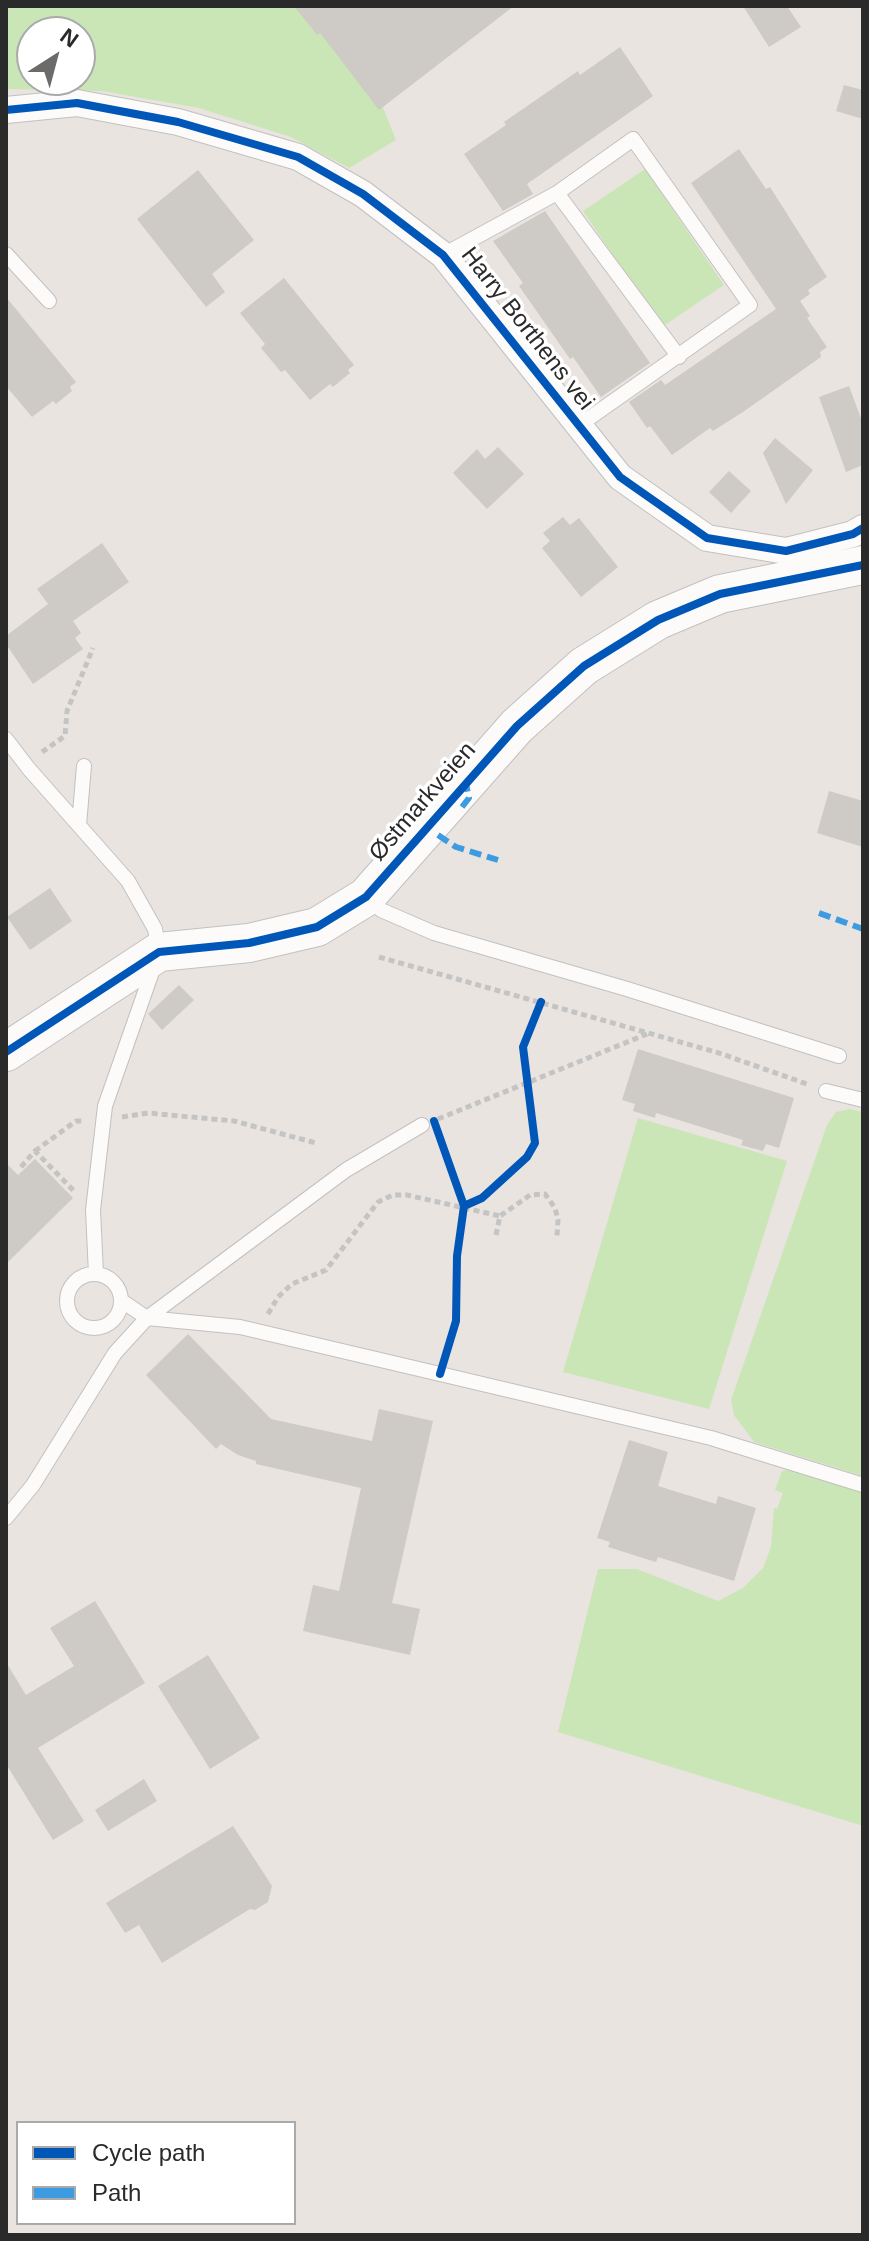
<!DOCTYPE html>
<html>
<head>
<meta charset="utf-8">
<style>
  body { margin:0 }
  #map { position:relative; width:869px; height:2241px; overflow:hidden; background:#e9e4df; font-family:Helvetica,sans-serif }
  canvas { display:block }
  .frame { position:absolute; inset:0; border:8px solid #2a2a2a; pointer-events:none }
  .legend { position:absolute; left:16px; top:2121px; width:280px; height:104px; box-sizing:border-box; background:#fff; border:2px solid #aaa; margin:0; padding:10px 14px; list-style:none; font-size:24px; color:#2a2a2a }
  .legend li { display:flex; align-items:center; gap:16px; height:40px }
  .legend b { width:40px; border:2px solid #aaa }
  .north { position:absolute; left:16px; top:16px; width:80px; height:80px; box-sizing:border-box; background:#fff; border:2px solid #aaa; border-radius:50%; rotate:36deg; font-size:22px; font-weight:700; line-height:32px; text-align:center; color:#2a2a2a }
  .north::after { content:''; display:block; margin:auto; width:28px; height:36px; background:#6d6b69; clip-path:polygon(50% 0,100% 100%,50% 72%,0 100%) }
</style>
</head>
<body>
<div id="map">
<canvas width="869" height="2241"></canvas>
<div class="frame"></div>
<ul class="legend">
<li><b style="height:10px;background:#0057b8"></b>Cycle path</li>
<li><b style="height:10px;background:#3d9ce1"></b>Path</li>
</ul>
<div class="north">N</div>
</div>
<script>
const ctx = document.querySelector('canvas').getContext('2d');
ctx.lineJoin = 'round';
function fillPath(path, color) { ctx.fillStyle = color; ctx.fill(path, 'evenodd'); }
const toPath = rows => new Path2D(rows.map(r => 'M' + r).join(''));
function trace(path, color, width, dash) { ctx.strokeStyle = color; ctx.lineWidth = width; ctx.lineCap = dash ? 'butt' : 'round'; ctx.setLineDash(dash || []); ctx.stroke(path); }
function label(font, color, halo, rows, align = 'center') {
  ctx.font = font + ' Helvetica,sans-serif'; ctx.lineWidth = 7; ctx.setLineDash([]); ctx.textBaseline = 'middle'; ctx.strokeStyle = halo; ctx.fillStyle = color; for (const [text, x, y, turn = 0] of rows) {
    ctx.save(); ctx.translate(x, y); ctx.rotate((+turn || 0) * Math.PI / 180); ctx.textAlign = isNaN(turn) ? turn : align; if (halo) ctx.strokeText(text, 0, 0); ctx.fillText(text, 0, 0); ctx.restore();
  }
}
fillPath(toPath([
  [6,6,304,6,382,105,396,140,349,168,291,137,199,108,102,91,6,89],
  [32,32,80,32,80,80,32,80],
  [645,169,724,285,662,327,583,211],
  [849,1109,863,1112,863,1476,754,1442,734,1415,731,1400,827,1125,836,1112],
  [638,1118,787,1161,709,1409,563,1372],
  [792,1469,863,1492,863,1826,558,1732,598,1569,637,1569,718,1601,743,1588,763,1568,771,1547,774,1508,777,1509,783,1493,775,1490,782,1471]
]), '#cae6b6');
fillPath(toPath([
  [294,6,514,6,379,110,331,47,320,33,317,35],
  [743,6,787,6,801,27,769,47],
  [620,47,653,96,527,184,533,194,503,211,464,154,506,125,504,122,578,71,580,75],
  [844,85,863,90,863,119,836,111],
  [739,149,766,189,770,187,827,277,808,290,810,294,800,301,810,316,807,318,827,347,820,352,821,357,743,412,713,431,710,428,672,455,650,426,647,428,629,402,661,380,665,385,776,309,691,183],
  [198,170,254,240,212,274,225,292,206,307,137,219],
  [545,211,650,363,601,397,573,357,570,359,519,286,523,283,493,241],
  [284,278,354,365,348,370,350,373,333,387,330,384,310,400,285,370,281,372,261,348,265,344,240,313],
  [6,297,76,382,70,387,72,391,56,404,53,401,32,417,6,386],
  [849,386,863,424,863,465,846,472,819,397],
  [775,438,813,470,786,504,763,453],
  [498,447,524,474,487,509,453,473,477,449,485,459],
  [729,471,751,491,731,513,709,492],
  [563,517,570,525,579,518,618,567,581,597,542,548,550,541,543,533],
  [102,543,129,582,73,621,81,633,75,638,83,649,33,684,6,644,6,636,48,604,37,589],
  [829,791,863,801,863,847,817,833],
  [50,888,72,921,30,950,7,917],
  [179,985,194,1000,162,1030,148,1014],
  [638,1049,794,1098,779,1148,766,1144,763,1151,741,1145,743,1140,656,1113,655,1118,633,1111,635,1104,622,1100],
  [35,1159,73,1198,6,1264,6,1163,18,1175],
  [188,1334,271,1419,372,1441,379,1409,433,1421,392,1603,420,1609,410,1655,303,1631,313,1585,339,1591,361,1488,256,1464,256,1461,238,1455,221,1444,216,1449,146,1375],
  [629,1440,668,1452,658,1486,716,1504,718,1496,756,1508,734,1581,658,1557,656,1562,608,1547,610,1542,597,1538],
  [95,1601,145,1683,38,1748,84,1821,53,1840,6,1764,6,1662,26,1695,74,1666,50,1628],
  [208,1655,260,1738,210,1769,158,1686],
  [144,1779,157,1801,108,1831,95,1810],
  [233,1826,272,1886,268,1902,255,1910,250,1909,162,1963,139,1925,125,1933,106,1903]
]), '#cecac6');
const lane = toPath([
  [557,193,679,357],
  [6,254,49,301],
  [443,255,557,193,633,139,750,305,578,426],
  [6,739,29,769,128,881,155,929,159,952,105,1106,93,1210,96,1274],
  [79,825,84,766],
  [367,898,381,910,434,933,627,989,839,1056],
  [826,1091,863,1100],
  '67 1301a27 27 0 1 1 54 0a27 27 0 1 1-54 0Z',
  [122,1301,147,1318,240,1327,440,1374,711,1438,863,1485],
  [6,1518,33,1485,115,1353,147,1318,346,1170,422,1125]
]);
const street = toPath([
  [6,110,77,103,178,122,298,157,363,194,443,255,620,477,707,538,786,551,853,534,863,528]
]);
const secondary = toPath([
  [6,1052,159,952,249,943,317,927,366,897,517,726,584,666,658,620,720,594,863,565]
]);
trace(lane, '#c2c0c1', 16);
trace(street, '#c2c0c1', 28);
trace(secondary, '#c2c0c1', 40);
trace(toPath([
  [42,752,65,736,67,711,93,648],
  [379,957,719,1053,807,1084],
  [122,1117,148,1113,234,1121,316,1143],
  [438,1119,647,1034],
  [35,1151,76,1121,84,1121],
  [21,1167,35,1151,75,1192],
  [496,1235,500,1216,530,1195,545,1194,555,1208,558,1220,557,1236],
  [268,1314,278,1297,292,1284,326,1270,378,1202,393,1195,407,1195,500,1216]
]), '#c5c4c4', 5, [6, 4]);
trace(lane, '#fcfbfa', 14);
trace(street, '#fcfbfa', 26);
trace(secondary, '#fcfbfa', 38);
trace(toPath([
  [462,807,469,798,466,784],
  [438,835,456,847,498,860],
  [819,913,863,929]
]), '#3d9ce1', 6, [12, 6]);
trace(toPath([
  [6,110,77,103,178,122,298,157,363,194,443,255,620,477,707,538,786,551,853,534,863,528],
  [6,1052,159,952,249,943,317,927,366,897,517,726,584,666,658,620,720,594,863,565],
  [434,1121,464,1206,457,1256,456,1321,440,1374],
  [464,1206,482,1198,527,1157,535,1143,523,1047,541,1002]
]), '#0057b8', 8);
label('24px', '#2a2a2a', '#fff', [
  ["Harry Borthens vei",527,329,52],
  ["Østmarkveien",423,802,-49]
]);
</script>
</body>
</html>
